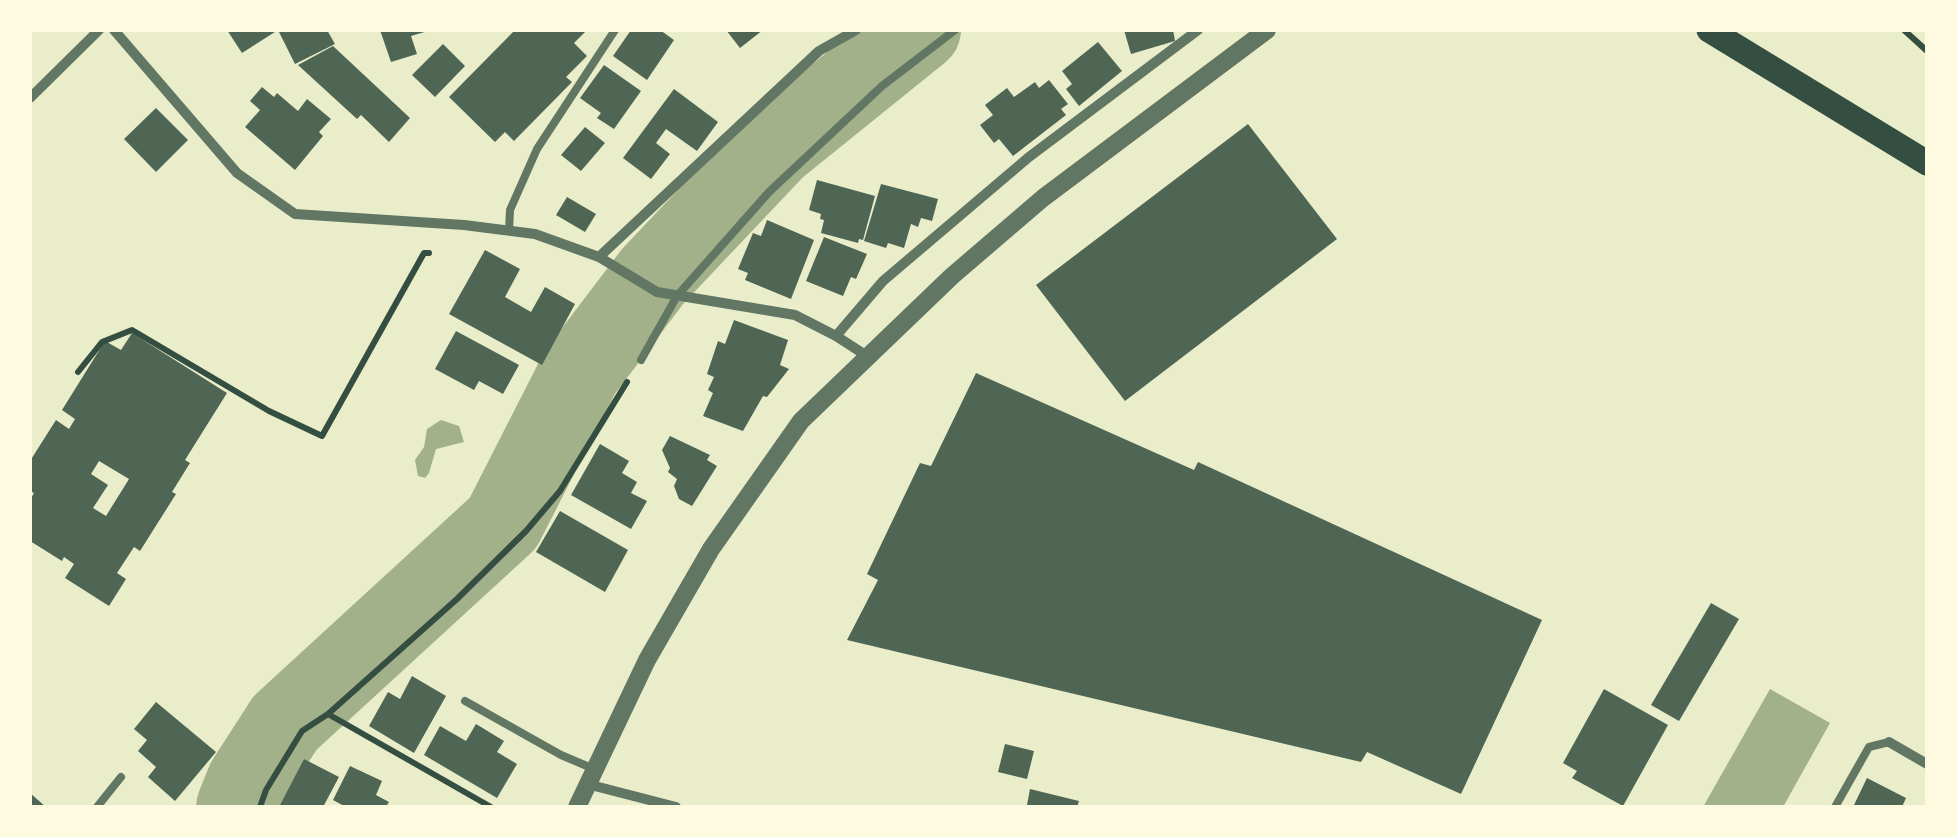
<!DOCTYPE html>
<html>
<head>
<meta charset="utf-8">
<style>
  body { margin:0 }
  #map { position:relative; width:1957px; height:837px; overflow:hidden; background:#e9edc9; font-family:"IBM Plex Sans",sans-serif }
  canvas { display:block }
  .frame { position:absolute; inset:0; border:32px solid #fefae0; pointer-events:none }
</style>
</head>
<body>
<div id="map">
<canvas width="1957" height="837"></canvas>
<div class="frame"></div>
</div>
<script>
const ctx = document.querySelector('canvas').getContext('2d');
ctx.lineJoin = 'round';
function fillPath(path, color) { ctx.fillStyle = color; ctx.fill(path, 'evenodd'); }
const toPath = rows => new Path2D(rows.map(r => 'M' + r).join(''));
function trace(path, color, width, dash) { ctx.strokeStyle = color; ctx.lineWidth = width; ctx.lineCap = dash ? 'butt' : 'round'; ctx.setLineDash(dash || []); ctx.stroke(path); }
fillPath(toPath([
  [441,420,459,426,464,442,436,449,429,473,425,478,418,476,415,460,424,447,427,429],
  [1770,689,1830,723,1783,807,1703,807]
]), '#a3b18a');
trace(toPath([
  [237,807,247,782,285,723,503,523,580,372,653,276,775,147,920,30]
]), '#a3b18a', 82);
fillPath(toPath([
  [227,30,327,30,335,44,295,64,278,30,242,53],
  [380,30,428,30,428,31,411,36,417,54,391,62],
  [515,30,587,30,574,43,587,56,566,77,572,82,514,141,505,132,495,142,449,97],
  [631,30,660,30,674,40,647,80,613,56],
  [726,30,763,30,740,48],
  [1124,30,1173,30,1175,41,1131,54],
  [1098,42,1122,71,1079,106,1066,89,1072,84,1062,71],
  [443,44,465,66,435,97,412,75],
  [333,46,410,118,389,142,361,115,357,119,298,65],
  [604,65,641,91,614,129,597,118,601,113,580,98],
  [1049,80,1068,104,1061,109,1066,115,1013,156,999,139,994,143,980,125,993,115,985,105,1007,88,1014,97,1035,82,1039,88],
  [262,87,274,97,277,93,298,111,307,99,331,119,319,132,323,136,295,170,245,127,260,110,250,101],
  [674,89,718,122,697,151,666,129,656,143,670,154,651,179,623,158],
  [156,108,188,140,156,172,124,139],
  [1248,124,1337,239,1125,401,1036,285],
  [585,127,605,143,581,171,561,155],
  [817,180,875,196,863,240,859,239,858,243,821,233,824,220,820,219,821,214,809,210],
  [881,184,938,199,932,221,921,218,918,227,911,224,904,248,888,243,886,248,864,241],
  [567,197,596,214,585,232,556,215],
  [767,220,814,240,791,299,745,280,748,273,738,269,753,233,761,236],
  [824,237,867,254,856,279,851,277,843,296,806,281],
  [485,250,520,269,505,297,531,312,545,287,575,304,542,365,449,314],
  [734,320,788,340,780,365,789,369,767,397,763,396,743,431,703,416,713,393,708,390,714,377,707,374,718,341,725,344],
  [456,331,519,365,503,394,479,381,474,390,435,369],
  [132,333,227,393,185,460,190,463,172,492,176,494,140,551,134,547,117,573,126,579,109,606,65,578,74,564,64,557,62,561,30,541,30,500,34,493,30,491,30,461,56,420,69,429,75,419,62,410,105,341,121,350],
  [99,461,129,479,106,516,93,508,108,485,91,474],
  [976,373,1194,470,1198,462,1542,620,1461,794,1367,752,1361,762,847,640,878,580,867,574,920,463,931,466],
  [670,436,710,455,707,460,717,466,692,506,679,499,674,486,677,479,668,472,670,468,662,450],
  [600,444,629,461,622,473,637,482,631,493,647,501,631,529,571,495],
  [560,511,628,550,605,592,536,552],
  [1711,603,1739,619,1679,721,1651,705],
  [412,676,446,696,414,753,369,726,388,692,400,699],
  [1604,689,1668,725,1623,806,1572,778,1577,771,1563,763],
  [156,702,216,752,175,801,148,777,156,767,138,751,147,740,134,729],
  [476,724,504,741,497,752,517,764,497,798,424,755,440,726,466,741],
  [1005,744,1034,751,1027,779,998,772],
  [304,759,339,777,323,807,279,807],
  [350,766,382,781,376,795,389,802,386,807,346,807,333,800],
  [1867,778,1906,798,1902,807,1853,807],
  [1030,789,1079,801,1077,807,1027,805],
  [30,793,46,807,30,807]
]), '#4f6655');
trace(toPath([
  [1904,30,1927,51],
  [78,372,102,342,132,330,269,411,322,436,424,253,429,253],
  [328,714,491,807],
  [260,807,266,790,302,731,328,714,457,599,526,531,560,491,627,382]
]), '#344e41', 6);
trace(toPath([
  [509,231,510,210,537,149,615,30],
  [641,360,677,296,769,192,882,86,955,30],
  [465,701,561,755,594,769],
  [97,807,121,777],
  [1835,807,1869,747,1889,742]
]), '#617663', 8);
trace(toPath([
  [114,30,237,173,295,214,464,225,535,234,599,257,657,292,795,315,836,336,867,356],
  [30,98,99,30],
  [599,257,819,51,856,30],
  [836,336,883,281,1029,157,1198,30],
  [1889,742,1927,764],
  [587,784,676,807]
]), '#617663', 10);
trace(toPath([
  [577,807,647,660,711,549,801,421,952,276,1043,198,1267,30]
]), '#617663', 18);
trace(toPath([
  [1709,30,1927,163]
]), '#344e41', 25);
</script>
</body>
</html>
